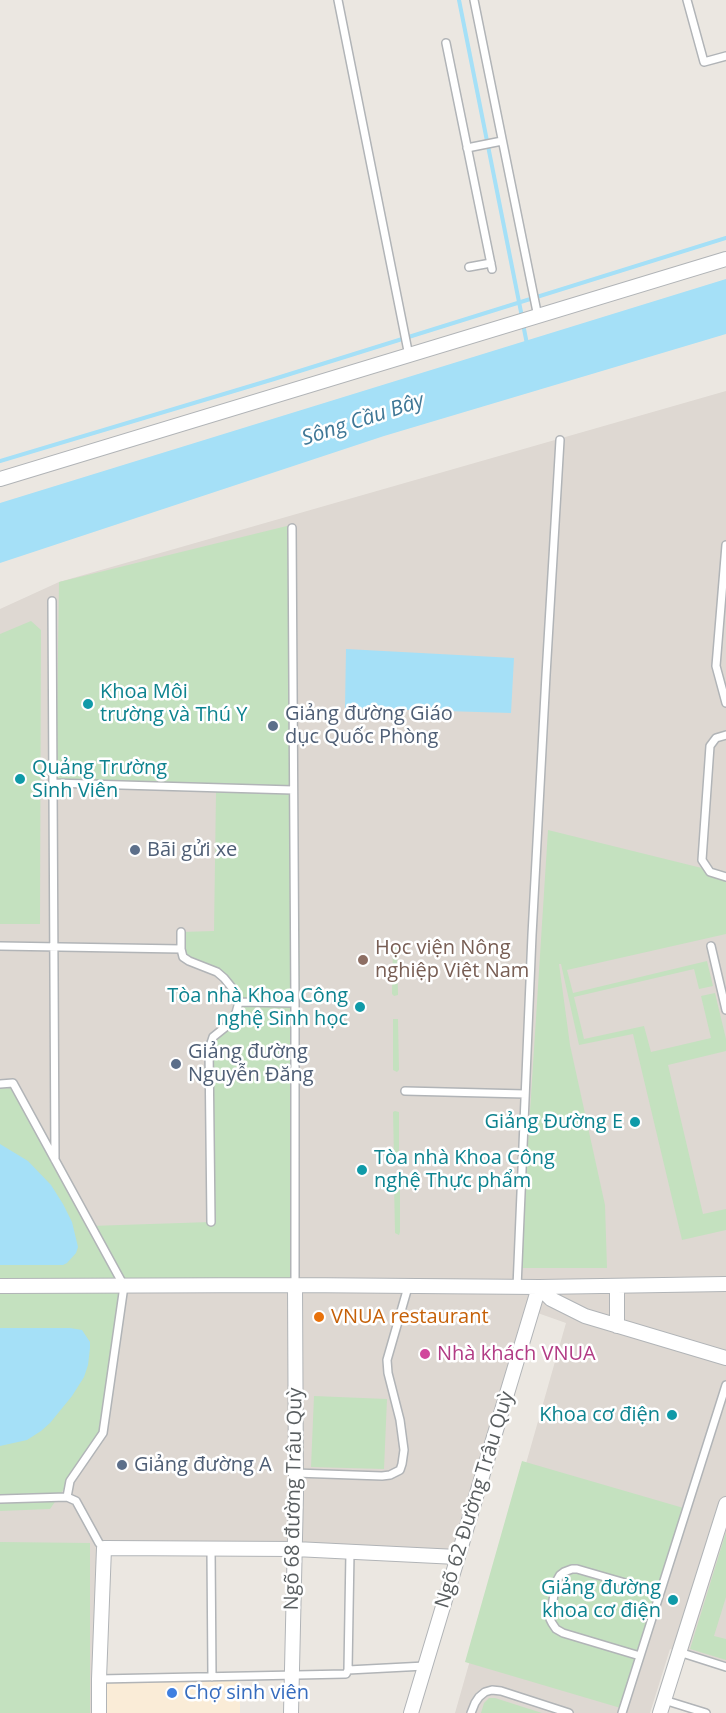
<!DOCTYPE html>
<html>
<head>
<meta charset="utf-8">
<style>
  body { margin:0 }
  canvas { display:block; background:#ebe7e1 }
</style>
</head>
<body>
<canvas width="726" height="1713"></canvas>
<script>
const ctx = document.querySelector('canvas').getContext('2d');
ctx.lineJoin = 'round';
function fillPath(path, color) { ctx.fillStyle = color; ctx.fill(path, 'evenodd'); }
const toPath = rows => new Path2D(rows.map(r => 'M' + r).join(''));
function trace(path, color, width, dash) { ctx.strokeStyle = color; ctx.lineWidth = width; ctx.lineCap = dash ? 'butt' : 'round'; ctx.setLineDash(dash || []); ctx.stroke(path); }
function label(font, color, halo, rows, align = 'center') {
  ctx.font = font + ' "Open Sans",sans-serif'; ctx.lineWidth = 5; ctx.setLineDash([]); ctx.textBaseline = 'middle'; ctx.strokeStyle = halo; ctx.fillStyle = color; for (const [text, x, y, turn = 0] of rows) {
    ctx.save(); ctx.translate(x, y); ctx.rotate((+turn || 0) * Math.PI / 180); ctx.textAlign = isNaN(turn) ? turn : align; if (halo) ctx.strokeText(text, 0, 0); ctx.fillText(text, 0, 0); ctx.restore();
  }
}
fillPath(toPath([
  [240,1679,240,1713,103,1713,103,1683]
]), '#faecd7');
fillPath(toPath([
  [726,391,726,1666,670,1649,650,1713,455,1713,566,1323,532,1311,459,1553,98,1546,97,1713,0,1713,0,609,59,582]
]), '#ded8d2');
fillPath(toPath([
  [295,524,300,1002,296,1284,124,1287,103,1433,50,1509,0,1511,0,1084,13,1083,90,1226,211,1222,209,1049,213,1037,228,1025,239,1002,224,978,183,957,181,932,214,931,216,792,56,787,59,582],
  [31,621,41,630,40,924,0,924,0,634],
  [548,830,726,874,726,934,567,970,573,993,707,961,713,986,699,989,694,969,574,997,584,1039,644,1026,651,1052,711,1038,701,996,715,993,726,1039,726,1051,668,1065,703,1214,726,1209,726,1230,682,1240,633,1034,579,1045,561,964,559,964,570,1045,605,1205,607,1268,520,1268],
  [393,943,397,944,398,995,394,996,392,994],
  [393,1019,398,1019,399,1070,397,1072,393,1070],
  [395,1111,399,1112,399,1157,398,1159,394,1159,394,1157,393,1112],
  [396,1182,400,1183,400,1232,399,1235,395,1233,394,1184],
  [314,1396,387,1399,384,1469,311,1467],
  [522,1461,687,1509,624,1709,465,1662],
  [726,1532,726,1597,714,1636,726,1639,726,1660,690,1649],
  [0,1542,90,1543,90,1713,0,1713],
  [489,1698,495,1698,542,1713,481,1713,484,1703]
]), '#c4e1bf');
fillPath(toPath([
  [726,279,726,334,384,436,0,563,0,503],
  [346,649,514,658,511,713,345,708],
  [0,1144,28,1161,51,1185,63,1204,72,1222,78,1247,76,1253,67,1263,63,1265,0,1265],
  [0,1328,70,1328,82,1330,90,1342,90,1348,88,1365,84,1377,72,1396,50,1423,41,1431,27,1440,0,1446]
]), '#a5e0f7');
trace(toPath([
  [459,0,522,317],
  [523,324,527,344],
  [0,461,274,379,726,238]
]), '#a5e0f7', 4);
const lane = toPath([
  [338,0,409,356],
  [474,0,538,317],
  [687,0,704,62,726,56],
  [446,43,492,269],
  [467,148,502,141],
  [469,267,491,263],
  [292,528,295,1003,295,1285],
  [726,545,716,666,726,703],
  [52,601,55,1160],
  [726,735,716,738,710,746,702,860,710,872,726,877],
  [53,783,293,790],
  [181,932,181,949,183,957,189,961,217,972,224,978,233,989,239,1002,236,1013,228,1025,213,1037,209,1049,211,1222],
  [0,946,181,949],
  [711,946,726,1010],
  [239,1002,295,1003],
  [0,1084,13,1083,124,1286,103,1433,70,1481,67,1497],
  [405,1091,525,1094],
  [517,1287,532,935,546,675,560,440],
  [295,1473,382,1476,390,1475,400,1470,402,1464,404,1450,400,1420,388,1373,387,1360,408,1287],
  [0,1499,67,1497,76,1501,99,1543,104,1548],
  [211,1549,212,1677],
  [679,1652,726,1667],
  [640,1656,563,1633,556,1629,552,1623,550,1619,556,1582,560,1575,564,1572,572,1569,577,1569,660,1593],
  [348,1670,350,1552],
  [99,1679,346,1674,348,1670,425,1666],
  [664,1700,706,1713],
  [471,1713,475,1703,479,1697,485,1692,492,1690,501,1691,569,1713],
  [622,1713,726,1385]
]);
const street = toPath([
  [0,479,726,259],
  [0,1286,295,1285,539,1287,551,1299,585,1316,726,1358],
  [617,1286,617,1326],
  [99,1713,99,1679,104,1548,295,1549,457,1557],
  [291,1713,296,1494,295,1285],
  [411,1713,539,1287,726,1284],
  [660,1713,726,1504]
]);
trace(lane, '#b1b4b7', 10);
trace(street, '#b1b4b7', 16);
trace(lane, '#fff', 7);
trace(street, '#fff', 14);
for (const [x, y, r, color] of [
  [88,704,6,"#0f9aa8"],
  [273,726,6,"#5c6f8a"],
  [20,779,6,"#0f9aa8"],
  [135,850,6,"#5c6f8a"],
  [363,960,6,"#8d6e63"],
  [360,1007,6,"#0f9aa8"],
  [176,1064,6,"#5c6f8a"],
  [635,1122,6,"#0f9aa8"],
  [362,1170,6,"#0f9aa8"],
  [319,1317,6,"#e8710a"],
  [425,1354,6,"#d1479c"],
  [672,1415,6,"#0f9aa8"],
  [122,1465,6,"#5c6f8a"],
  [673,1600,6,"#0f9aa8"],
  [172,1693,6,"#3f7fe0"]
]) { const dot = new Path2D(); dot.arc(x, y, r, 0, 2 * Math.PI); ctx.fillStyle = color; ctx.fill(dot); trace(dot, '#fff', 2); }
label('20px', '#0d838f', '#fff', [
  ["Khoa Môi",100,692,"left"],
  ["trường và Thú Y",100,715,"left"],
  ["Quảng Trường",32,768,"left"],
  ["Sinh Viên",32,791,"left"],
  ["Tòa nhà Khoa Công",348,996],
  ["nghệ Sinh học",348,1019],
  ["Giảng Đường E",623,1122],
  ["Tòa nhà Khoa Công",374,1158,"left"],
  ["nghệ Thực phẩm",374,1181,"left"],
  ["Khoa cơ điện",660,1415],
  ["Giảng đường",661,1588],
  ["khoa cơ điện",661,1611]
], 'right');
label('20px', '#4e5e75', '#fff', [
  ["Giảng đường Giáo",285,714],
  ["dục Quốc Phòng",285,737],
  ["Bãi gửi xe",147,850],
  ["Giảng đường",188,1052],
  ["Nguyễn Đăng",188,1075],
  ["Giảng đường A",134,1465]
], 'left');
label('20px', '#785e54', '#fff', [
  ["Học viện Nông",375,948],
  ["nghiệp Việt Nam",375,971]
], 'left');
label('20px', '#c56008', '#fff', [
  ["VNUA restaurant",331,1317]
], 'left');
label('20px', '#b23c85', '#fff', [
  ["Nhà khách VNUA",437,1354]
], 'left');
label('20px', '#595e60', '#fff', [
  ["Ngõ 68 đường Trâu Quỳ",294,1499,-89],
  ["Ngõ 62 Đường Trâu Quỳ",475,1500,-73]
]);
label('20px', '#366cbe', '#fff', [
  ["Chợ sinh viên",184,1693]
], 'left');
label('italic 21px', '#3f7796', '#fff', [
  ["Sông Cầu Bây",363,420,-18]
]);
</script>
</body>
</html>
